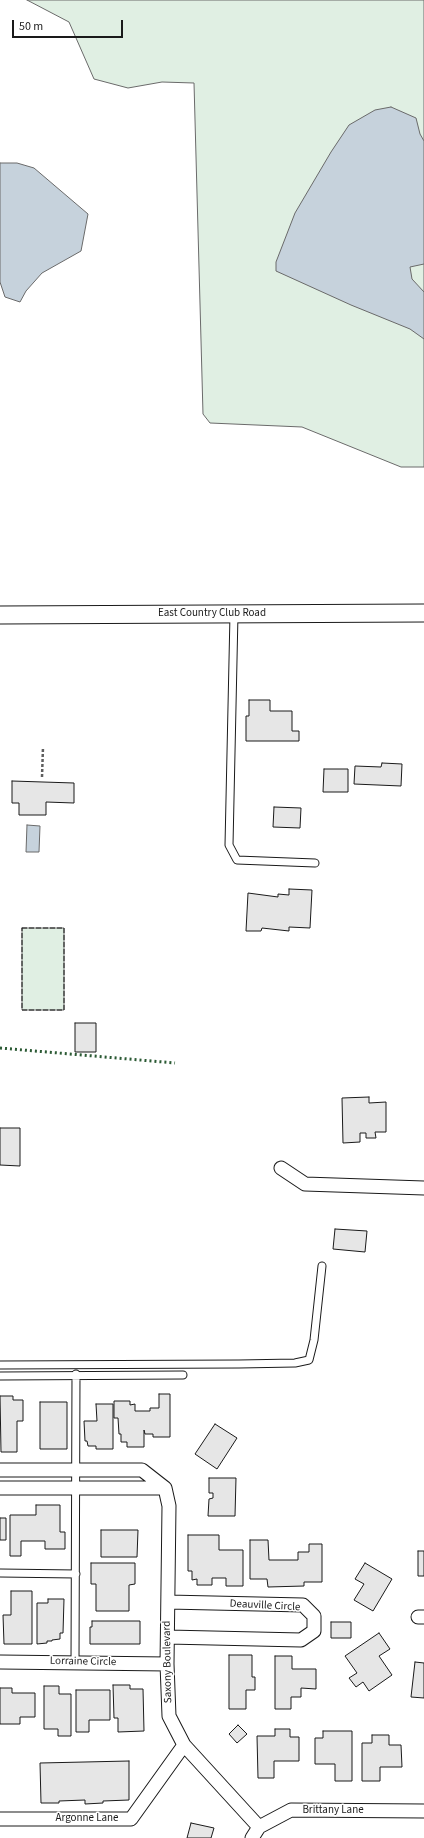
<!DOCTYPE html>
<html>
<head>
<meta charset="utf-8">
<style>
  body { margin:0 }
  #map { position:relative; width:424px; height:1838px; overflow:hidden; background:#fff; font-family:"Source Sans 3",sans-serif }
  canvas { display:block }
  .scale { position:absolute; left:12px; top:20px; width:111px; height:18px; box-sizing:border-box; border:2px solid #1a1a1a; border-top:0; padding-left:5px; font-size:12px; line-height:14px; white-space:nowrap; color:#1a1a1a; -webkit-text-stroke:3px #fff; paint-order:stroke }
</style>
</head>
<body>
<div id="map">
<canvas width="424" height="1838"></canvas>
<div class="scale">50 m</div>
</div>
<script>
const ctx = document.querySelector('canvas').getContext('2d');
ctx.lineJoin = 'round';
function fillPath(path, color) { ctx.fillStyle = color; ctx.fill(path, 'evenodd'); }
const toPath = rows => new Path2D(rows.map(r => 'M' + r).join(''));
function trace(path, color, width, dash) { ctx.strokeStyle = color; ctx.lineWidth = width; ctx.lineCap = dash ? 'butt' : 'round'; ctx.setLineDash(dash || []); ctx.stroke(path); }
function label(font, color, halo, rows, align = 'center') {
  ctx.font = font + ' "Source Sans 3",sans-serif'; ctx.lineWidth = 3; ctx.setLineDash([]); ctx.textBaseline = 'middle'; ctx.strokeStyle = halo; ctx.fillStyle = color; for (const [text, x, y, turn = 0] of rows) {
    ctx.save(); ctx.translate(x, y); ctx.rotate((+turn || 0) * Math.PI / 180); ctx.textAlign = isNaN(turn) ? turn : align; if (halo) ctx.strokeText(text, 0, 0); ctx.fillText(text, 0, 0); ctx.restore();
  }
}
const green = toPath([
  [27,0,424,0,424,467,401,467,302,427,210,423,203,414,194,83,162,82,128,88,94,79,69,22,27,0],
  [22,928,64,928,64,1010,22,1010,22,928]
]);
fillPath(green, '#e0efe3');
trace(green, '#6a6a6a', 1);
const water = toPath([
  [391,107,416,118,420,134,424,141,424,264,410,267,412,279,424,292,424,339,410,329,351,305,276,271,276,262,295,213,331,152,349,125,375,110,391,107],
  [0,163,17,163,34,168,88,214,81,251,42,273,26,291,20,302,5,297,0,282,0,163],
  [27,825,40,826,39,852,26,852,27,825]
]);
fillPath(water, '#c6d2dc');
trace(water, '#6a6a6a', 1);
const building = toPath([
  [249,700,270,700,270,711,292,711,292,731,299,731,299,741,246,741,246,716,249,716,249,700],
  [382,763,402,764,401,786,354,784,355,766,381,767,382,763],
  [324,769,348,769,348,792,323,792,324,769],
  [12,781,74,783,74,803,46,802,46,815,19,815,19,803,12,803,12,781],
  [274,807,301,808,300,828,273,827,274,807],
  [289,889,312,890,310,928,289,927,289,931,262,928,261,931,246,931,248,893,278,897,278,894,289,895,289,889],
  [75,1023,96,1023,96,1052,75,1052,75,1023],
  [369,1097,369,1103,386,1102,386,1132,375,1132,376,1138,366,1138,366,1133,360,1133,360,1142,343,1143,342,1098,369,1097],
  [0,1128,20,1128,20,1166,0,1165,0,1128],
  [335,1229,367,1231,365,1252,333,1249,335,1229],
  [159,1394,170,1394,170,1437,153,1437,153,1434,145,1434,144,1430,144,1447,127,1447,127,1442,121,1442,121,1434,119,1434,118,1418,114,1418,114,1401,130,1401,130,1405,135,1404,135,1411,150,1411,150,1408,159,1408,159,1394],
  [0,1396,13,1396,13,1400,23,1400,23,1421,17,1421,17,1452,1,1452,0,1396],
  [40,1402,67,1402,67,1449,40,1449,40,1402],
  [96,1404,113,1404,113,1449,96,1449,96,1446,88,1446,87,1441,85,1441,84,1421,97,1421,96,1404],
  [215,1424,237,1438,217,1469,195,1454,215,1424],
  [209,1478,236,1478,235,1516,208,1516,209,1499,213,1498,213,1493,209,1493,209,1478],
  [36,1505,60,1505,60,1532,65,1532,65,1549,45,1549,45,1541,21,1541,21,1556,10,1556,10,1515,36,1515,36,1505],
  [0,1518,6,1518,6,1540,0,1540,0,1518],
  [101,1530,138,1530,137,1557,101,1557,101,1530],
  [188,1535,219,1535,219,1550,243,1550,243,1586,226,1586,226,1578,212,1578,212,1585,197,1585,197,1579,192,1580,192,1571,188,1571,188,1535],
  [250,1540,268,1540,269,1560,298,1560,298,1552,309,1552,309,1544,322,1544,322,1582,304,1582,304,1586,268,1587,267,1579,250,1579,250,1540],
  [418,1551,424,1551,424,1576,418,1576,418,1551],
  [91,1563,135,1563,135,1584,129,1585,129,1611,96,1611,96,1584,91,1584,91,1563],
  [365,1563,392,1579,373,1611,354,1600,364,1584,355,1579,365,1563],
  [11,1591,32,1591,32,1644,4,1644,3,1615,11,1615,11,1591],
  [48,1599,64,1599,63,1633,60,1633,60,1639,52,1640,52,1641,47,1641,47,1643,37,1644,37,1603,48,1603,48,1599],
  [92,1621,140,1621,140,1644,90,1644,90,1627,92,1627,92,1621],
  [331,1622,351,1622,351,1638,331,1638,331,1622],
  [379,1633,390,1649,379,1656,392,1675,369,1691,363,1682,356,1687,349,1678,357,1673,345,1656,379,1633],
  [229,1655,252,1655,252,1677,255,1677,255,1690,246,1690,246,1709,229,1709,229,1655],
  [275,1656,292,1656,292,1669,316,1669,316,1689,301,1688,301,1697,291,1697,291,1709,275,1709,275,1656],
  [415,1662,424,1663,424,1698,411,1697,415,1662],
  [113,1685,130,1685,130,1689,143,1689,144,1731,118,1732,118,1718,114,1718,113,1685],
  [44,1686,59,1686,59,1694,71,1694,71,1736,58,1736,58,1729,44,1729,44,1686],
  [0,1688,12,1688,12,1693,35,1693,35,1717,20,1717,20,1724,0,1724,0,1688],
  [76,1690,110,1690,110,1720,89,1720,89,1732,76,1732,76,1690],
  [238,1725,247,1734,237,1743,229,1734,238,1725],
  [275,1729,290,1729,290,1737,299,1737,299,1761,274,1761,274,1778,258,1778,257,1736,275,1736,275,1729],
  [323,1731,352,1731,352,1781,335,1781,335,1764,315,1764,315,1738,323,1738,323,1731],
  [372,1735,389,1735,389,1745,401,1745,402,1767,380,1767,380,1781,362,1781,362,1743,372,1743,372,1735],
  [129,1761,129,1800,103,1801,103,1803,85,1804,85,1800,59,1801,59,1803,41,1803,40,1763,129,1761],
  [191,1823,214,1828,211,1838,187,1838,191,1823]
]);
fillPath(building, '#e6e6e6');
trace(building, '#1a1a1a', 1);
const service = toPath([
  [234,614,229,845,237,860,315,863],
  [0,1365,239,1364,295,1363,309,1360,314,1340,322,1266],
  [0,1376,183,1375],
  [0,1573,76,1574],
  [75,1662,76,1374]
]);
const minor = toPath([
  [281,1168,305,1184,424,1188],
  [0,1470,142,1470,165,1488,0,1488],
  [165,1488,169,1506,167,1664,169,1716,184,1745,259,1827],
  [418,1617,424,1617],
  [168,1637,301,1640,314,1631,314,1616,303,1605,168,1602],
  [0,1662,167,1664],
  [0,1819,131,1819,184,1745],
  [252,1838,259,1827,291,1810,424,1811]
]);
const tertiary = toPath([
  [0,615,424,613]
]);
trace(service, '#1a1a1a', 9);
trace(minor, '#1a1a1a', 15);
trace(tertiary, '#1a1a1a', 19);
trace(toPath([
  [42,777,43,747]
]), '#5f5f5f', 2.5, [3, 2]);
trace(service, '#fff', 7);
trace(minor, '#fff', 13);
trace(tertiary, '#fff', 17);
trace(toPath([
  [0,1048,175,1063]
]), '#2b5a34', 3, [2, 3]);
trace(toPath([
  [22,928,64,928,64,1010,22,1010,22,928]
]), '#1a1a1a', 1, [5, 2]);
label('11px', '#1a1a1a', '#fff', [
  ["East Country Club Road",212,614],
  ["Deauville Circle",265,1606,3],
  ["Lorraine Circle",83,1662,1],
  ["Saxony Boulevard",168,1662,-91],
  ["Brittany Lane",333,1811],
  ["Argonne Lane",87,1819]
]);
</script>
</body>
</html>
